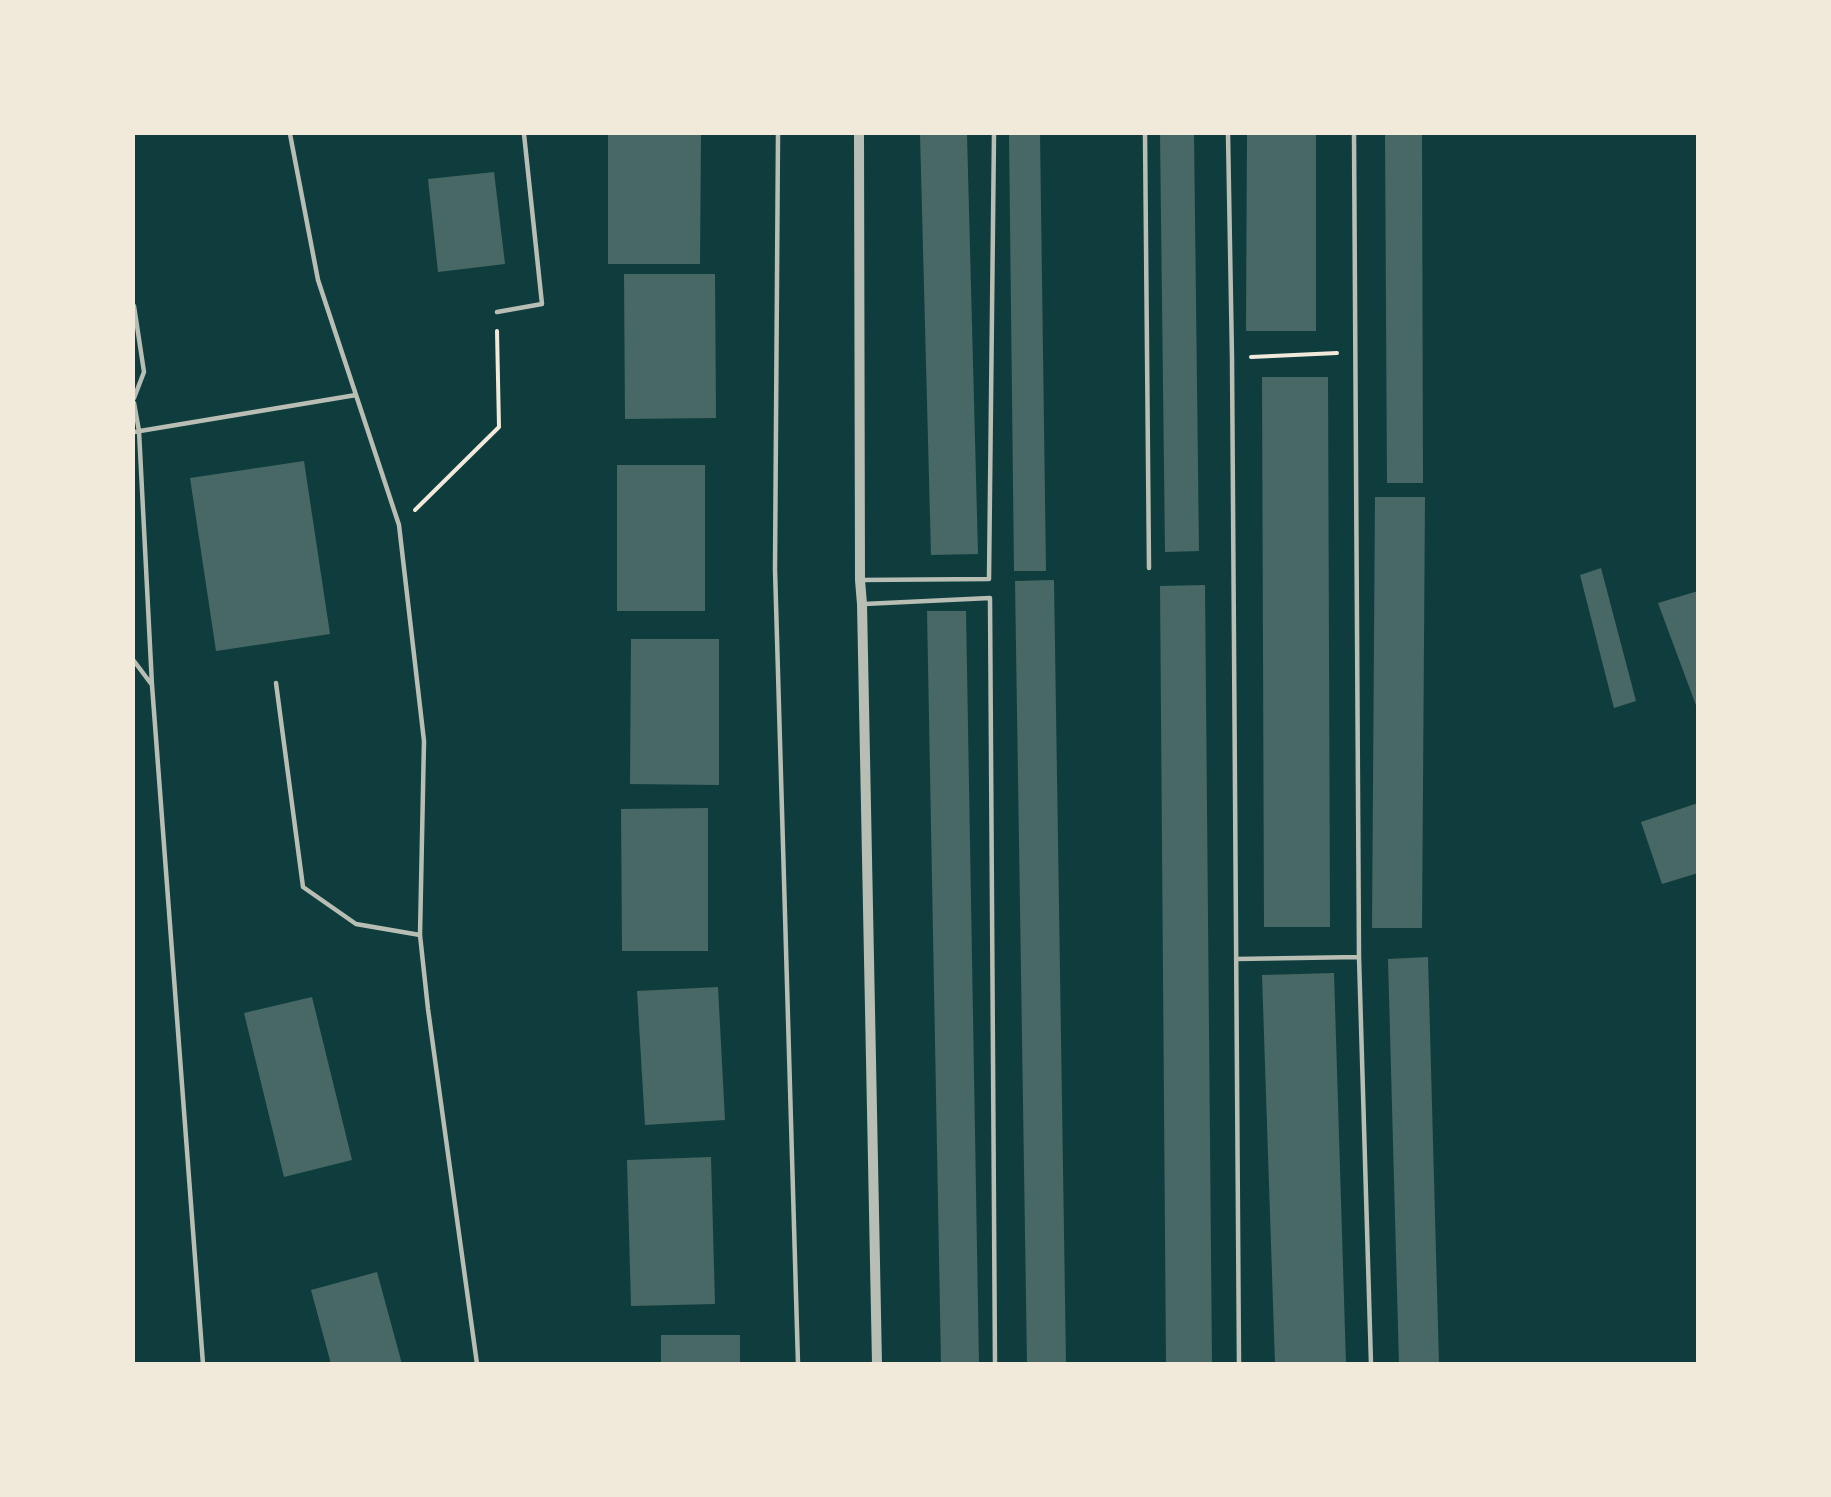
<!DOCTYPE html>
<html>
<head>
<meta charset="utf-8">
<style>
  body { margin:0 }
  #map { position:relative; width:1831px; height:1497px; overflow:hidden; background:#0f3d3e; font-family:"DejaVu Sans",sans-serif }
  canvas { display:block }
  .frame { position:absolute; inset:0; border:135px solid #f1e9da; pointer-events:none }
</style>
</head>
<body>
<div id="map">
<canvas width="1831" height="1497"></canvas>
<div class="frame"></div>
</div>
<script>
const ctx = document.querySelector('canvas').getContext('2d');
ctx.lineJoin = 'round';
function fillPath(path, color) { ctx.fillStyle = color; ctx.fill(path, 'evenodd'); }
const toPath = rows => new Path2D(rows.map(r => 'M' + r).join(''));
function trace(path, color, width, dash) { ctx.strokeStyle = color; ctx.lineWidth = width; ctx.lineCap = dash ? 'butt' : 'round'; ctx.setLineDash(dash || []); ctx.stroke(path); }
fillPath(toPath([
  [608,134,701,134,700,264,608,264],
  [920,134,967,134,978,554,931,555],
  [1009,134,1040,134,1046,571,1014,571],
  [1160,134,1194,134,1199,551,1165,552],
  [1247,134,1316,134,1316,331,1246,331],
  [1385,134,1422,134,1423,483,1387,483],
  [494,172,505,264,438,272,428,179],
  [624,274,715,274,716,418,625,419],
  [1262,377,1328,377,1330,927,1264,927],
  [304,461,330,634,216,651,190,478],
  [617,465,705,465,705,611,617,611],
  [1375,497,1425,497,1422,928,1372,928],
  [1601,568,1636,701,1614,708,1580,575],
  [1054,580,1066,1364,1027,1364,1015,581],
  [1205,585,1212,1364,1166,1364,1160,586],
  [1698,591,1698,708,1697,708,1658,603],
  [927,611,966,611,979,1364,941,1364],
  [631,639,719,639,719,785,630,784],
  [1698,803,1698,873,1662,884,1641,822],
  [708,808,708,951,622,951,621,809],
  [1428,957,1439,1364,1399,1364,1388,959],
  [1334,973,1346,1364,1275,1364,1262,975],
  [718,987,725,1120,645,1125,637,991],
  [312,997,352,1160,284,1177,244,1013],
  [711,1157,715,1304,631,1306,627,1160],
  [377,1272,402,1364,331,1364,311,1290],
  [661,1335,740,1335,740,1364,661,1364]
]), '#486865');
trace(toPath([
  [1251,357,1337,353],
  [415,510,499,427,497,331]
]), '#f1e9da', 4);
trace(toPath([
  [290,134,318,280,399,525,424,741,420,935,428,1009,477,1364],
  [778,134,775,569,798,1364],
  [1145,134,1149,568],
  [1228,134,1232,358,1239,1364],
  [1354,134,1359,957,1371,1364],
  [134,306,144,372,134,398],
  [497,312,542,304,524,134],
  [134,403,139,431,152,685,203,1364],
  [134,432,356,395],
  [860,580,989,579,994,134],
  [864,604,990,598,995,1364],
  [134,661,152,685],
  [276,683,303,887,356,924,420,935],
  [1236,959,1359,957]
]), '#b8beb3', 4.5);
trace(toPath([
  [859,134,860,580,862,604,877,1364]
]), '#b8beb3', 10);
</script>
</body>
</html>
